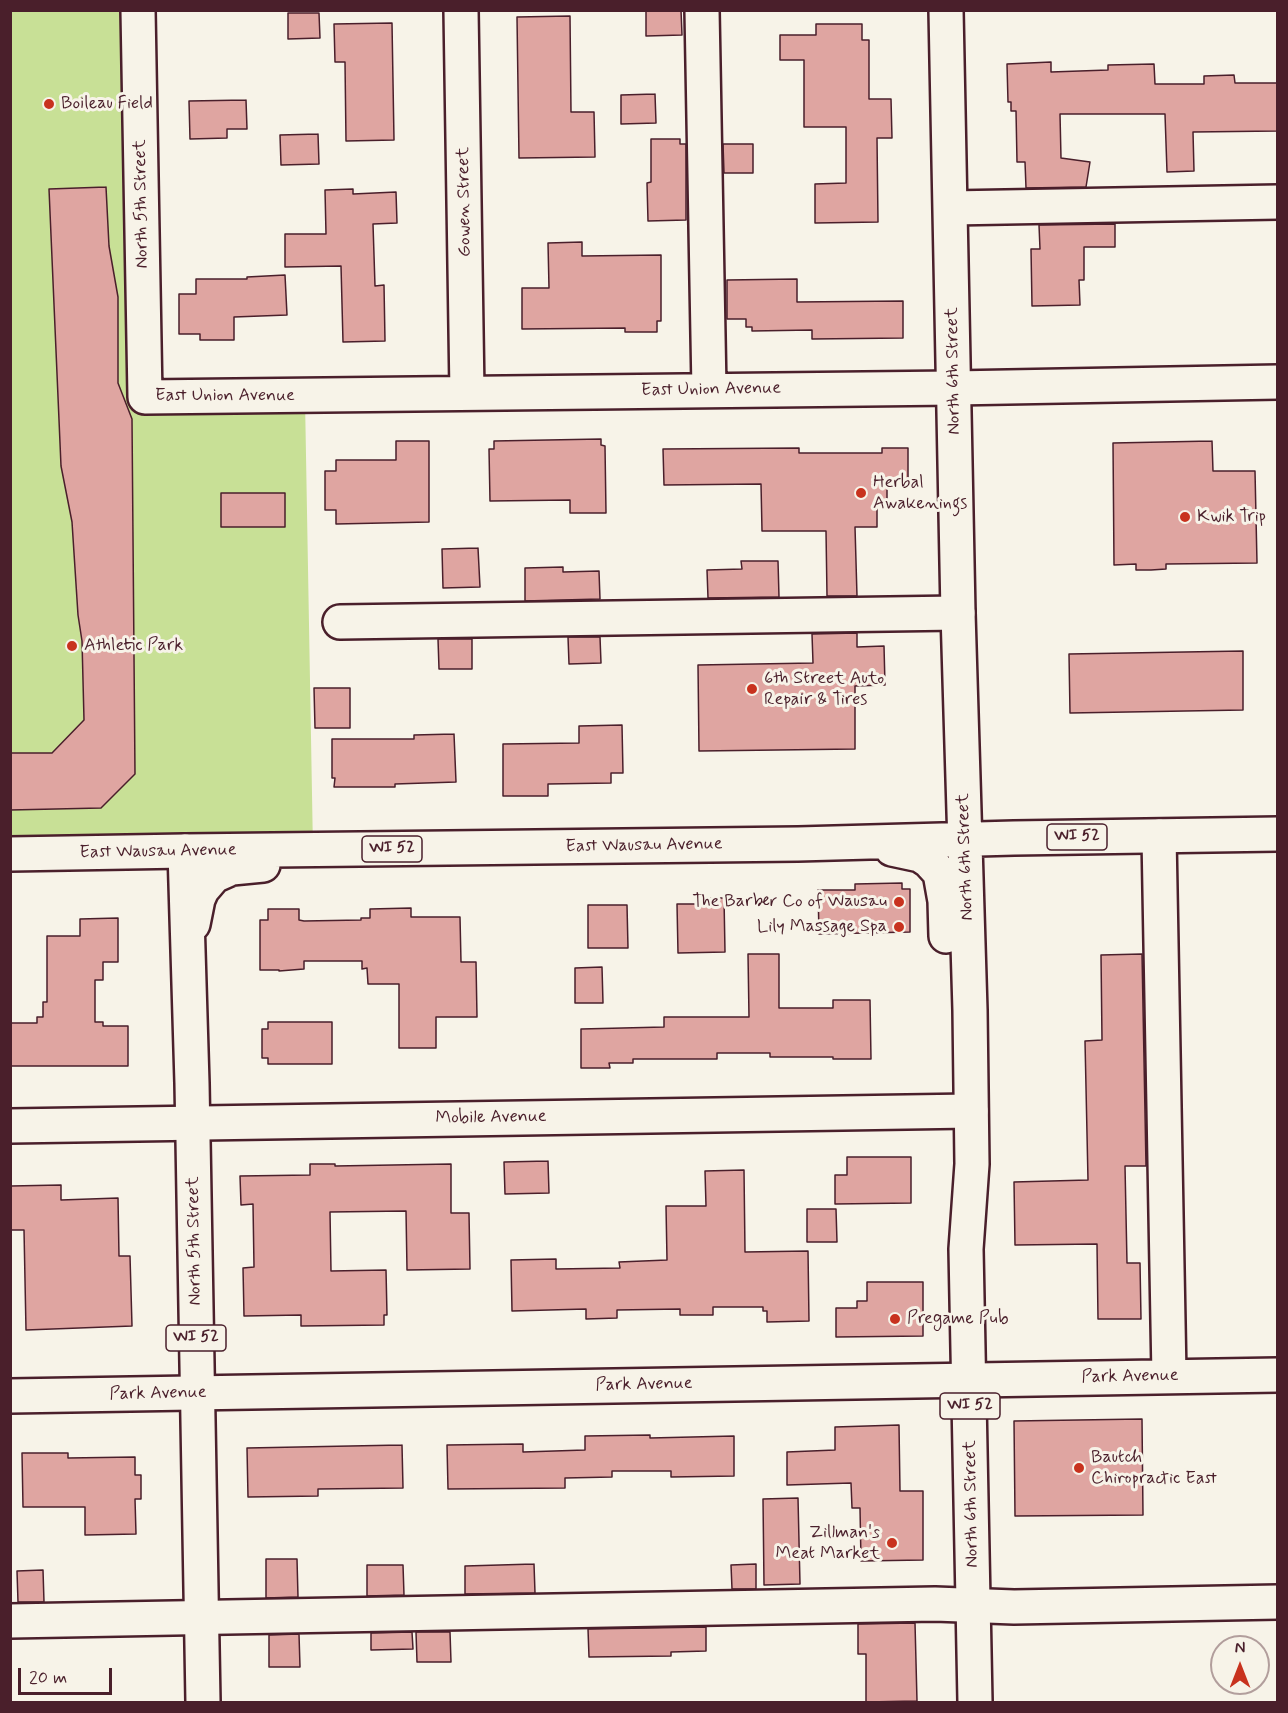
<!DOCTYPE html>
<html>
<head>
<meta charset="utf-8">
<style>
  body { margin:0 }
  #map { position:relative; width:1288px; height:1713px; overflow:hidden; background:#f7f3e8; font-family:Mynerve,sans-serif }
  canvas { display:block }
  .frame { position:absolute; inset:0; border:12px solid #4a1f2b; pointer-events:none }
  .north { position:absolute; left:1210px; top:1635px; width:60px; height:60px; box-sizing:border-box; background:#f7f3e8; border:2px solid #b29e9c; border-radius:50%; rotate:0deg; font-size:16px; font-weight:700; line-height:24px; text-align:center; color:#4a1f2b }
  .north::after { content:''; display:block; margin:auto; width:21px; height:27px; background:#c8321e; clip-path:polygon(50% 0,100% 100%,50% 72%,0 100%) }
  .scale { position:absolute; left:18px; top:1668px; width:94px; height:27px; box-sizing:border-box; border:3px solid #4a1f2b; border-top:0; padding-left:8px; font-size:18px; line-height:21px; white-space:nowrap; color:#4a1f2b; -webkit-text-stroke:4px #f7f3e8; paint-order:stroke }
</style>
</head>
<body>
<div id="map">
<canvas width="1288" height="1713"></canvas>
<div class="frame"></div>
<div class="north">N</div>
<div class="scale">20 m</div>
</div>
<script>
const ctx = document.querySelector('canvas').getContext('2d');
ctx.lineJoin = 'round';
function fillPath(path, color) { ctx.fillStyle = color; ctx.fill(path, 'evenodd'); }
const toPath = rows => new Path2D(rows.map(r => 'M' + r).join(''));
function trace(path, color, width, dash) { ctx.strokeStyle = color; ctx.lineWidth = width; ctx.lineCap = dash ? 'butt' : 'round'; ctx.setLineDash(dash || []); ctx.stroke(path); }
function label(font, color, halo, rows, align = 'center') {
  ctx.font = font + ' Mynerve,sans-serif'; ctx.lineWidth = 6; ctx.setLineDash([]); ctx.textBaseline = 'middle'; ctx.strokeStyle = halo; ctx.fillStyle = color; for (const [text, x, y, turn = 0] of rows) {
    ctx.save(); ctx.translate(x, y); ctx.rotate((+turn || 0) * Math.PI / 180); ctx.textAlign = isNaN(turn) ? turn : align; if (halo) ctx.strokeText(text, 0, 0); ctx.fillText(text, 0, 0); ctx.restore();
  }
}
fillPath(toPath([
  [10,11,140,11,142,401,305,399,313,850,11,856]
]), '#c8e096');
const building = toPath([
  [646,10,681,10,682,35,646,36,646,10],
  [288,13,319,13,320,38,288,39,288,13],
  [570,16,571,112,594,112,595,157,519,158,517,17,570,16],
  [392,23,394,140,346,141,345,62,335,62,334,24,392,23],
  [816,24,862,24,862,40,869,40,869,99,891,99,892,138,877,138,878,222,815,223,815,184,846,183,846,127,804,127,804,60,780,60,780,35,816,35,816,24],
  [1051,62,1051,72,1108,70,1108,65,1154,64,1155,84,1204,84,1204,76,1234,75,1235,83,1278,83,1277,131,1193,132,1194,171,1167,172,1165,114,1060,114,1061,158,1090,162,1086,187,1026,188,1025,162,1017,162,1016,111,1011,111,1011,102,1008,102,1007,64,1051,62],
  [655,94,656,123,621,124,621,95,655,94],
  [246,100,247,129,227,129,227,138,190,139,189,101,246,100],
  [318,134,319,164,281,165,280,135,318,134],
  [651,139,680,139,680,144,686,144,686,220,648,221,647,183,651,182,651,139],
  [723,144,753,144,753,173,724,173,723,144],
  [106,187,109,246,118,297,118,383,132,419,135,774,101,808,10,810,10,753,52,753,84,720,82,641,78,615,72,522,61,466,49,189,106,187],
  [353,189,353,194,396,192,397,223,373,224,375,286,384,285,385,341,343,342,341,266,285,267,285,234,326,234,325,190,353,189],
  [1115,224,1115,247,1084,247,1084,280,1079,280,1080,305,1032,306,1031,249,1040,249,1039,225,1115,224],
  [582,242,582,256,661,255,661,321,657,321,657,332,625,332,625,328,522,329,522,288,549,288,548,243,582,242],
  [285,275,287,315,234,317,234,340,200,340,200,334,179,334,179,294,196,294,196,279,247,279,247,277,285,275],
  [797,279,797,302,903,301,903,338,812,339,812,330,752,331,752,327,746,327,746,319,727,319,727,280,797,279],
  [601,439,601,445,605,446,606,513,570,513,570,500,490,501,489,449,494,449,494,441,601,439],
  [396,441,429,441,429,522,336,524,336,510,325,510,325,471,336,471,336,460,396,460,396,441],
  [1212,441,1213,471,1255,471,1257,563,1166,564,1166,569,1151,570,1136,570,1136,564,1114,565,1113,443,1212,441],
  [799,448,799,453,882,453,882,448,908,448,908,481,887,481,887,504,877,504,877,527,855,527,857,596,827,596,826,531,762,531,761,484,664,485,663,449,799,448],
  [221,493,285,493,285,527,221,527,221,493],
  [478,548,480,587,443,588,442,549,478,548],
  [741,561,778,561,779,597,708,598,707,570,742,569,741,561],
  [563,567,563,572,599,571,600,599,525,601,525,568,563,567],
  [857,633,857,647,884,646,885,685,855,686,855,749,699,751,698,665,813,663,812,634,857,633],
  [568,637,600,637,601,663,569,664,568,637],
  [438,639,472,639,472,669,439,669,438,639],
  [1243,651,1243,710,1070,713,1069,654,1243,651],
  [314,688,350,688,350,728,315,728,314,688],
  [622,725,623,773,611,773,611,783,548,784,548,796,503,796,503,744,579,743,579,726,622,725],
  [454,734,456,782,395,784,395,787,334,787,335,778,332,778,332,739,414,739,414,735,454,734],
  [902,883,902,889,910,889,910,932,819,934,818,890,855,890,855,884,902,883],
  [697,898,724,898,725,952,678,953,677,904,698,904,697,898],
  [588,905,627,905,628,948,588,948,588,905],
  [411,908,411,917,460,917,461,962,476,962,477,1017,436,1017,436,1048,399,1048,399,984,368,984,367,968,362,969,362,961,304,961,304,969,279,971,279,970,260,970,260,920,268,920,268,909,299,909,299,920,304,921,361,920,361,918,370,918,370,909,411,908],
  [118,918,118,962,103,962,103,980,95,980,95,1022,103,1022,103,1026,128,1026,128,1066,11,1066,11,1023,37,1023,37,1017,43,1017,43,1002,47,1002,47,936,80,936,80,919,118,918],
  [748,954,779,954,779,1008,833,1008,833,1000,870,1000,871,1059,833,1059,833,1057,770,1057,770,1053,717,1053,717,1059,633,1059,633,1063,609,1063,610,1068,581,1068,581,1029,664,1027,664,1017,749,1017,748,954],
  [1142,954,1146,1166,1125,1166,1127,1263,1140,1263,1141,1319,1098,1319,1097,1244,1015,1245,1014,1182,1088,1180,1085,1041,1102,1040,1101,955,1142,954],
  [602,967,603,1003,575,1003,575,968,602,967],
  [268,1022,332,1022,332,1064,268,1064,268,1058,262,1058,262,1029,268,1029,268,1022],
  [847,1157,911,1157,911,1203,835,1204,835,1175,847,1175,847,1157],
  [548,1161,549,1193,505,1194,504,1162,548,1161],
  [310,1164,335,1164,335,1166,451,1164,451,1213,469,1213,470,1269,407,1270,406,1211,330,1212,331,1271,386,1270,387,1315,384,1315,384,1325,301,1326,301,1315,244,1316,243,1268,254,1267,253,1204,241,1205,240,1176,310,1175,310,1164],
  [744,1170,745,1252,808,1251,809,1321,767,1322,767,1311,763,1311,763,1307,713,1307,713,1315,680,1315,680,1309,617,1310,617,1318,586,1319,586,1309,512,1311,511,1260,556,1259,556,1269,620,1268,619,1262,667,1260,666,1206,706,1206,705,1171,744,1170],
  [61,1185,61,1200,118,1198,119,1256,130,1256,132,1326,26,1330,24,1230,11,1230,11,1186,61,1185],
  [807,1209,836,1209,837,1242,807,1242,807,1209],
  [867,1282,923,1282,923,1336,836,1337,836,1308,857,1308,857,1301,867,1301,867,1282],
  [1142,1419,1143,1515,1015,1516,1014,1421,1142,1419],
  [899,1425,900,1491,923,1491,923,1560,861,1561,860,1508,852,1508,851,1483,787,1485,787,1452,835,1450,835,1427,899,1425],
  [650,1435,650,1438,734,1436,734,1476,671,1477,671,1471,612,1471,612,1477,565,1478,565,1488,448,1489,447,1445,523,1444,523,1452,585,1450,585,1436,650,1435],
  [402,1445,403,1488,318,1489,318,1496,248,1497,247,1448,402,1445],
  [22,1453,68,1453,68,1458,135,1457,135,1475,141,1475,141,1499,135,1499,136,1534,85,1535,85,1507,23,1507,22,1453],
  [798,1498,800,1584,764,1585,763,1499,798,1498],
  [266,1559,297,1559,298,1597,266,1598,266,1559],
  [534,1564,535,1593,465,1594,465,1566,534,1564],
  [756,1564,756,1589,732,1589,731,1565,756,1564],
  [367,1565,403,1565,404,1595,367,1596,367,1565],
  [43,1570,44,1602,18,1602,17,1571,43,1570],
  [915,1623,917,1701,866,1702,866,1654,858,1654,858,1624,915,1623],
  [706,1627,706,1651,671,1652,671,1656,589,1657,588,1629,706,1627],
  [412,1632,413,1649,371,1650,371,1633,412,1632],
  [416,1632,450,1632,451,1662,417,1662,416,1632],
  [299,1634,300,1667,269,1667,269,1635,299,1634]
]);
fillPath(building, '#dfa5a1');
trace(building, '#4a1f2b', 1.5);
const minor = toPath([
  [138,10,145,397,954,388,1278,382],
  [461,10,467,393],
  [702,10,709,390],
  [951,208,1278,202],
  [340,622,958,613],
  [1159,836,1169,1376],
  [10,854,185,851],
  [10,1126,971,1111],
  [10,1396,1278,1375],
  [10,1621,935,1604,1014,1607,1278,1602]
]);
const major = toPath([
  [946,10,958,613,970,1010,972,1164,966,1249,975,1702],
  [892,849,920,855,929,861,940,873,945,901,946,936],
  [193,924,198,899,202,890,214,876,232,868,263,865],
  [203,1702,192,1083,185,851,798,844,1014,838,1278,834]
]);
trace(minor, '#4a1f2b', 38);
trace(major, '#4a1f2b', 38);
trace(minor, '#f7f3e8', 33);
trace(major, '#f7f3e8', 33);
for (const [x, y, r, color] of [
  [49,104,6,"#c8321e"],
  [861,493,6,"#c8321e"],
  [1185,517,6,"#c8321e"],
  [72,646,6,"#c8321e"],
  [752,689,6,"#c8321e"],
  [899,902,6,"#c8321e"],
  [899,927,6,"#c8321e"],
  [895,1319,6,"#c8321e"],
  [1079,1468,6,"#c8321e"],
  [892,1543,6,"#c8321e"]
]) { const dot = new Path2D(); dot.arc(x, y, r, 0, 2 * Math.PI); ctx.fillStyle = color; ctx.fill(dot); trace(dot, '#f7f3e8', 2); }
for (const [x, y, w] of [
  [1077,837,60],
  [392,849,60],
  [196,1338,60],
  [970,1406,60]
]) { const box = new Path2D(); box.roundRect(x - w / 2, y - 13, w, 26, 4.5); ctx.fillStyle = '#f7f3e8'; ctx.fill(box); trace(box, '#4a1f2b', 1.5); }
label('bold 16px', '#4a1f2b', null, [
  ["WI 52",1077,837],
  ["WI 52",392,849],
  ["WI 52",196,1338],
  ["WI 52",970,1406]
]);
label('18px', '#4a1f2b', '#f7f3e8', [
  ["Boileau Field",61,104],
  ["Herbal",873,483],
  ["Awakenings",873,504],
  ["Kwik Trip",1197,517],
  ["Athletic Park",84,646],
  ["6th Street Auto",764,679],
  ["Repair & Tires",764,700],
  ["The Barber Co of Wausau",887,902,"right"],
  ["Lily Massage Spa",887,927,"right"],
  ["Pregame Pub",907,1319],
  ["Bautch",1091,1458],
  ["Chiropractic East",1091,1479],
  ["Zillman's",880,1533,"right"],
  ["Meat Market",880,1554,"right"]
], 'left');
label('18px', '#4a1f2b', '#f7f3e8', [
  ["Gowen Street",465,202,-91],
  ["North 5th Street",142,204,-91],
  ["North 6th Street",954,371,-91],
  ["East Union Avenue",711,390,-1],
  ["East Union Avenue",225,396],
  ["East Wausau Avenue",644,846,-1],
  ["East Wausau Avenue",158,852,-1],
  ["North 6th Street",966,857,-92],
  ["Mobile Avenue",491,1118,-1],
  ["North 5th Street",195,1241,-91],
  ["Park Avenue",1130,1377,-1],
  ["Park Avenue",644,1385,-1],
  ["Park Avenue",158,1394,-1],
  ["North 6th Street",972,1504,-91]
]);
</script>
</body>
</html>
